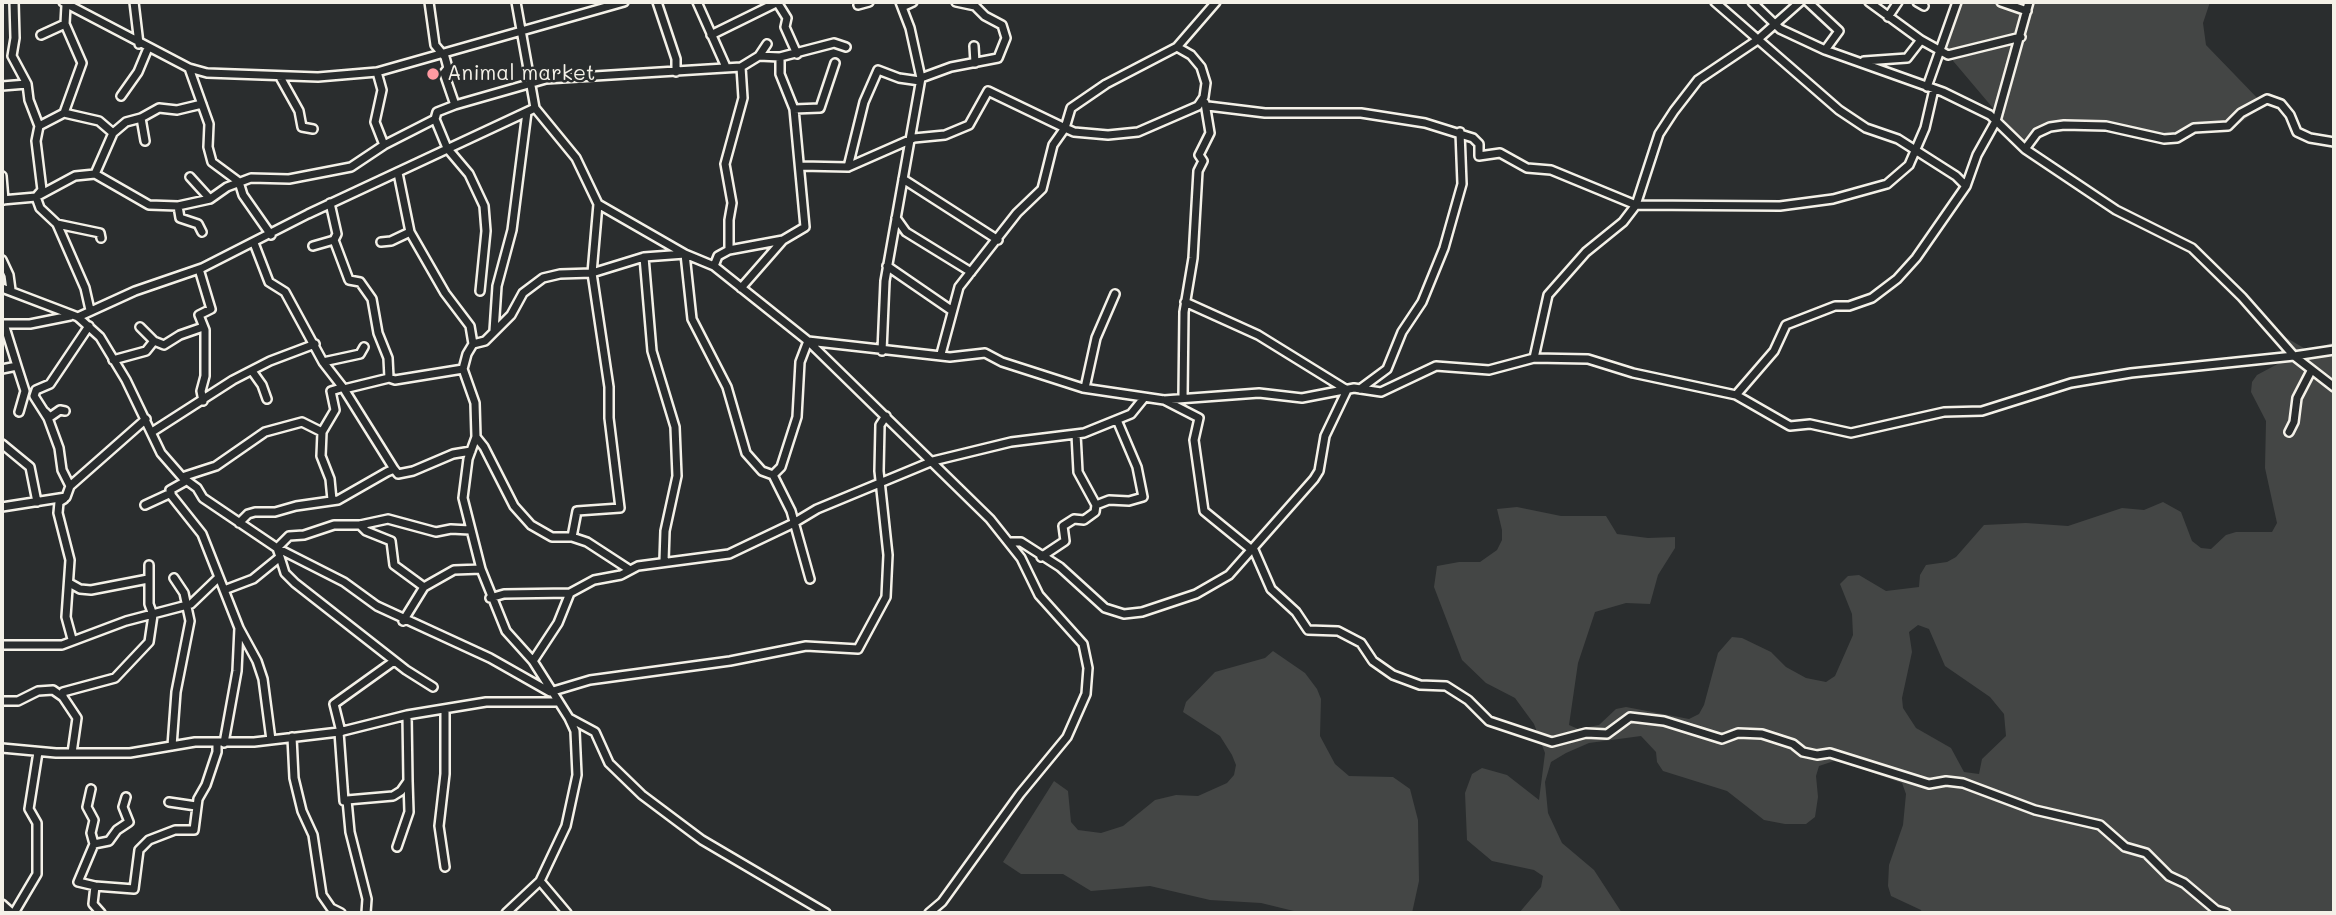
<!DOCTYPE html>
<html>
<head>
<meta charset="utf-8">
<style>
  body { margin:0 }
  #map { position:relative; width:2336px; height:915px; overflow:hidden; background:#2a2d2e; font-family:Mali,sans-serif }
  canvas { display:block }
  .frame { position:absolute; inset:0; border:4px solid #f4f1e8; pointer-events:none }
</style>
</head>
<body>
<div id="map">
<canvas width="2336" height="915"></canvas>
<div class="frame"></div>
</div>
<script>
const ctx = document.querySelector('canvas').getContext('2d');
ctx.lineJoin = 'round';
function fillPath(path, color) { ctx.fillStyle = color; ctx.fill(path, 'evenodd'); }
const toPath = rows => new Path2D(rows.map(r => 'M' + r).join(''));
function trace(path, color, width, dash) { ctx.strokeStyle = color; ctx.lineWidth = width; ctx.lineCap = dash ? 'butt' : 'round'; ctx.setLineDash(dash || []); ctx.stroke(path); }
function label(font, color, halo, rows, align = 'center') {
  ctx.font = font + ' Mali,sans-serif'; ctx.lineWidth = 5; ctx.setLineDash([]); ctx.textBaseline = 'middle'; ctx.strokeStyle = halo; ctx.fillStyle = color; for (const [text, x, y, turn = 0] of rows) {
    ctx.save(); ctx.translate(x, y); ctx.rotate((+turn || 0) * Math.PI / 180); ctx.textAlign = isNaN(turn) ? turn : align; if (halo) ctx.strokeText(text, 0, 0); ctx.fillText(text, 0, 0); ctx.restore();
  }
}
fillPath(toPath([
  [1961,2,2210,2,2203,23,2206,45,2264,105,2232,129,2167,138,2085,129,2044,130,2025,146,1943,49],
  [2285,337,2309,351,2334,342,2334,913,1922,913,1921,910,1891,896,1888,886,1889,865,1903,825,1906,794,1902,783,1848,764,1834,761,1819,766,1816,776,1818,797,1815,817,1806,824,1785,824,1764,820,1727,791,1663,771,1657,762,1656,752,1641,736,1589,743,1566,753,1551,762,1545,782,1548,813,1562,843,1594,870,1622,913,1519,913,1541,887,1543,876,1534,870,1492,861,1467,840,1465,793,1472,774,1482,768,1507,775,1539,800,1545,753,1534,724,1515,698,1486,683,1462,660,1434,587,1437,566,1459,562,1480,562,1497,550,1502,540,1502,530,1497,509,1517,507,1561,516,1606,516,1617,534,1648,538,1675,537,1675,548,1658,575,1650,604,1626,603,1595,612,1578,663,1569,725,1578,729,1599,725,1616,709,1626,707,1689,719,1699,714,1704,705,1718,653,1732,637,1742,638,1771,652,1786,667,1806,678,1826,682,1835,676,1853,635,1852,614,1840,584,1848,576,1859,575,1886,591,1919,587,1920,575,1926,565,1947,562,1956,557,1984,525,2026,523,2068,526,2122,508,2144,510,2163,502,2181,512,2192,541,2201,548,2211,549,2226,535,2236,532,2272,532,2277,523,2265,468,2266,421,2251,392,2252,382,2257,375,2285,360],
  [1918,625,1929,629,1945,666,1990,697,2004,714,2006,736,1982,759,1979,774,1964,772,1951,748,1916,728,1903,708,1902,698,1912,652,1909,632],
  [1273,651,1305,673,1317,689,1321,699,1320,736,1335,764,1349,776,1393,777,1410,789,1418,820,1419,881,1412,913,1302,913,1261,903,1210,900,1150,886,1091,891,1063,874,1021,874,1003,862,1054,781,1068,791,1071,822,1078,830,1101,833,1123,826,1155,800,1176,795,1198,796,1227,783,1234,775,1236,765,1232,755,1220,736,1183,712,1186,702,1215,672,1265,658]
]), '#444645');
const minor = toPath([
  [63,2,189,68,207,73,318,77,377,72,624,2],
  [134,2,139,44],
  [429,2,435,45,445,57,448,68,444,73,455,105,437,112,435,119,447,148,469,174,484,206,486,231,480,291],
  [516,2,535,108,576,158,598,204,685,254,714,266,808,341,990,519,1021,558,1039,595,1083,644,1088,668,1086,694,1067,737,1020,794,942,902,929,913],
  [657,2,676,59,676,72],
  [697,2,726,67],
  [777,2,787,18,785,27,797,54],
  [1715,2,1839,110,1866,128,1898,139,1956,176,1966,186],
  [1808,2,1839,31,1825,50],
  [1869,2,1921,40,1948,55,2021,37],
  [1917,2,1924,6],
  [2001,2,2027,11],
  [66,5,65,24,82,63,64,113,99,121,113,133],
  [858,5,869,2],
  [902,7,913,2],
  [1888,17,1898,2],
  [41,35,65,24],
  [711,35,778,2],
  [974,46,975,63],
  [759,56,780,57,834,43,846,47],
  [1864,61,1907,58,1921,40],
  [189,68,209,124,208,147,212,162,239,182,243,195,271,235],
  [377,72,382,90,375,122,384,145],
  [280,77,299,111,302,127,313,129],
  [921,78,951,67,998,58,1006,38,1002,25,985,16,975,6,956,2],
  [27,84,29,100,39,126],
  [2,86,27,84,12,56,15,38,14,2],
  [1927,87,1957,2],
  [121,96,138,72,148,48],
  [455,105,546,79,741,67,759,56,767,44],
  [1208,106,1265,113,1361,113,1425,123,1473,138,1479,144,1479,156,1500,153,1527,168,1551,170,1636,205,1780,206,1833,199,1887,184,1909,165,1925,128,1934,89],
  [794,109,820,108,835,63],
  [64,113,39,126,36,141,42,190,36,197,40,208,57,224,85,288,90,310],
  [141,118,145,141],
  [2025,149,2037,133,2050,127,2064,125,2106,126,2164,139,2177,138,2194,128,2228,126,2241,113,2267,99,2281,104,2290,115,2297,132,2310,138,2334,142],
  [801,166,848,167,914,138,945,135,969,125,988,91,1065,128,1071,108,1106,84,1177,47],
  [848,167,864,102,878,70,899,78,920,81],
  [398,173,410,232,445,293,470,326,473,344],
  [95,174,113,133,126,122,141,118,159,108,177,110,202,104],
  [2,176,4,200],
  [190,177,210,199],
  [903,179,998,240],
  [2,200,36,197,75,176,95,174,149,205,178,206,210,199,227,187,251,178,289,179,351,167,384,145,435,119],
  [330,203,337,234,334,240,349,280,360,282,372,299,378,333,388,358,389,378],
  [178,206,180,218,198,224,202,232],
  [896,218,906,232,971,272],
  [57,224,100,233,101,238],
  [381,242,391,241,410,232],
  [254,243,269,282,285,292,323,362,344,389,394,469],
  [313,246,334,240],
  [729,250,729,220,732,203,725,164,743,98,741,67],
  [644,257,652,351,675,427,677,476,665,531,664,561],
  [2,260,9,275,11,290],
  [714,266,718,256,729,250,783,240],
  [887,266,951,310],
  [199,269,211,309,199,315,205,330,205,376,201,391,203,401],
  [2,288,78,317,100,337,126,380,161,453,182,477,197,488,203,498,277,548,344,582,377,606,490,658,550,692,590,680,730,661,806,646,858,649,886,597,888,555,879,471,880,425,886,416],
  [741,288,783,240,805,227,794,109,780,74,780,57],
  [78,317,135,291,202,268,308,214,535,108],
  [2,324,30,324,70,316],
  [494,331,497,286,512,230,527,112],
  [154,341,164,345,180,335,203,327],
  [808,341,950,357,985,353,1002,362,1083,388,1164,400,1259,393,1302,398,1354,388,1381,392,1436,366,1489,370,1534,358,1588,359,1633,373,1736,395,1790,426,1810,424,1851,433,1944,412,1982,411,2071,383,2131,373,2294,356,2242,297,2192,248,2116,210,2025,149,1990,115,1943,92,1825,50,1780,29,1752,2],
  [882,351,885,281,921,78,910,28,900,2],
  [941,354,959,287,1017,213,1042,189,1053,145,1065,128,1074,132,1108,135,1138,132,1198,106,1204,97,1206,83,1201,67,1191,55,1177,47,1216,2],
  [2294,356,2334,387],
  [2294,356,2334,350],
  [1534,358,1548,295,1586,252,1623,222,1636,205,1659,134,1674,111,1698,80,1756,41,1800,2],
  [113,360,146,351,154,341,140,327],
  [323,362,360,354,364,347],
  [17,366,25,391,19,412],
  [2,369,17,366,4,324],
  [252,371,262,385,267,399],
  [1085,388,1096,338,1115,294],
  [344,389,389,378,395,380,463,369],
  [1360,389,1387,369,1402,332,1422,302,1444,248,1462,184,1460,132],
  [1736,395,1774,351,1786,325,1835,306,1849,306,1872,298,1897,279,1916,258,1966,186,1977,155,1996,121,2029,2],
  [1183,397,1184,312,1193,258,1198,171,1203,161,1199,155,1210,133,1205,103],
  [1164,400,1199,418,1194,440,1204,511,1253,551],
  [45,412,50,417,60,410,65,411],
  [152,432,233,380,270,361,315,344],
  [2289,432,2294,422,2297,398,2311,371],
  [1076,434,1078,472,1096,505],
  [476,437,484,447,514,506,531,525,552,537,572,537,587,542,630,570],
  [2,444,30,467,37,502],
  [773,475,781,467,797,417,800,362,808,341],
  [182,477,216,466,265,432,302,422,322,432],
  [186,481,170,490,171,495,202,534,239,628,237,671,224,743],
  [70,486,62,470,59,448,48,418,34,396,36,390,50,384,89,326],
  [64,499,59,502,58,513,70,560,66,617,72,639],
  [332,500,330,479,321,456,322,432,335,410,331,391,341,388],
  [145,505,171,493],
  [2,507,66,497,70,486,146,419],
  [239,523,248,514,255,512,275,512,296,506,338,500,387,472,394,469,398,474,413,471,453,454,471,451],
  [360,525,366,531,391,541,394,565,424,587],
  [572,537,577,511,620,508,609,418,609,387,592,273,598,204],
  [1009,542,1021,542,1060,567,1105,608,1124,614,1142,612,1196,594,1229,575,1314,479,1319,471,1325,436,1347,390,1258,335,1185,302],
  [1254,550,1271,589,1296,612,1308,630,1338,631,1361,643,1373,661,1393,675,1420,685,1446,686,1468,700,1489,721,1552,742,1586,733,1607,734,1630,717,1664,721,1722,739,1738,733,1762,734,1793,744,1803,752,1817,755,1830,753,1929,784,1946,781,1963,783,2035,810,2100,825,2125,847,2146,853,2169,876,2184,883,2216,910,2226,913],
  [280,557,285,573,295,583,406,670,433,687],
  [1041,557,1065,541,1063,526,1074,519,1084,520,1095,512,1096,505,1109,500,1129,501,1143,497,1137,467,1117,420],
  [810,579,791,511,773,475,762,471,746,453,727,387,692,319,685,254,644,257,592,273,560,274,543,278,523,293,511,315,485,341,473,344,467,354,463,369,475,403,476,437,468,459,463,498,481,569,506,631,533,661,569,718,595,732,609,763,642,795,702,840,826,913],
  [71,584,80,589,91,590,148,579],
  [224,590,253,579,280,557,277,548,289,536,304,535,334,525,360,525,388,519,436,532,451,529,470,530],
  [490,598,504,594,570,593,594,580,621,575,638,566,729,554,792,524,817,509,933,461,1011,442,1084,433,1131,414,1144,398],
  [403,621,424,587,431,583,454,570,481,569],
  [239,628,257,661,263,679,271,740],
  [2,645,62,645,126,621,191,604,217,579],
  [533,661,558,623,570,593],
  [63,697,63,692,115,678,149,642,153,615,149,604,149,565],
  [2,701,18,701,38,691,53,690,63,697,77,718,72,753],
  [339,732,344,801,347,800,350,832,367,899,366,913],
  [341,732,334,704,394,661],
  [292,737,294,778,302,811,313,835,322,895,331,908,341,913],
  [172,746,176,692,190,621,184,593,174,578],
  [2,748,56,753,130,753,195,742,254,742,339,732,407,715,486,702,557,702],
  [91,789,87,807,94,820,91,833,94,844,78,882,95,886,93,904,101,913],
  [347,800,393,796,401,791,408,781,407,715],
  [169,802,196,806],
  [94,844,109,841,117,830,129,822,123,807,126,797],
  [397,847,409,812,408,781],
  [445,867,439,826,445,774,445,709],
  [540,881,567,913],
  [95,886,134,889,139,850,149,840,175,830,194,830,198,799,206,785,217,752,217,743],
  [2,904,12,913],
  [14,913,37,874,37,823,29,809,38,752],
  [506,913,540,881,566,826,577,775,575,731,569,718]
]);
trace(minor, '#f4f1e8', 12);
trace(minor, '#2a2d2e', 7);
for (const [x, y, r, color] of [
  [433,74,7,"#ff9aa2"]
]) { const dot = new Path2D(); dot.arc(x, y, r, 0, 2 * Math.PI); ctx.fillStyle = color; ctx.fill(dot); trace(dot, '#2a2d2e', 2.5); }
label('21px', '#f4f1e8', '#2a2d2e', [
  ["Animal market",447,74]
], 'left');
</script>
</body>
</html>
